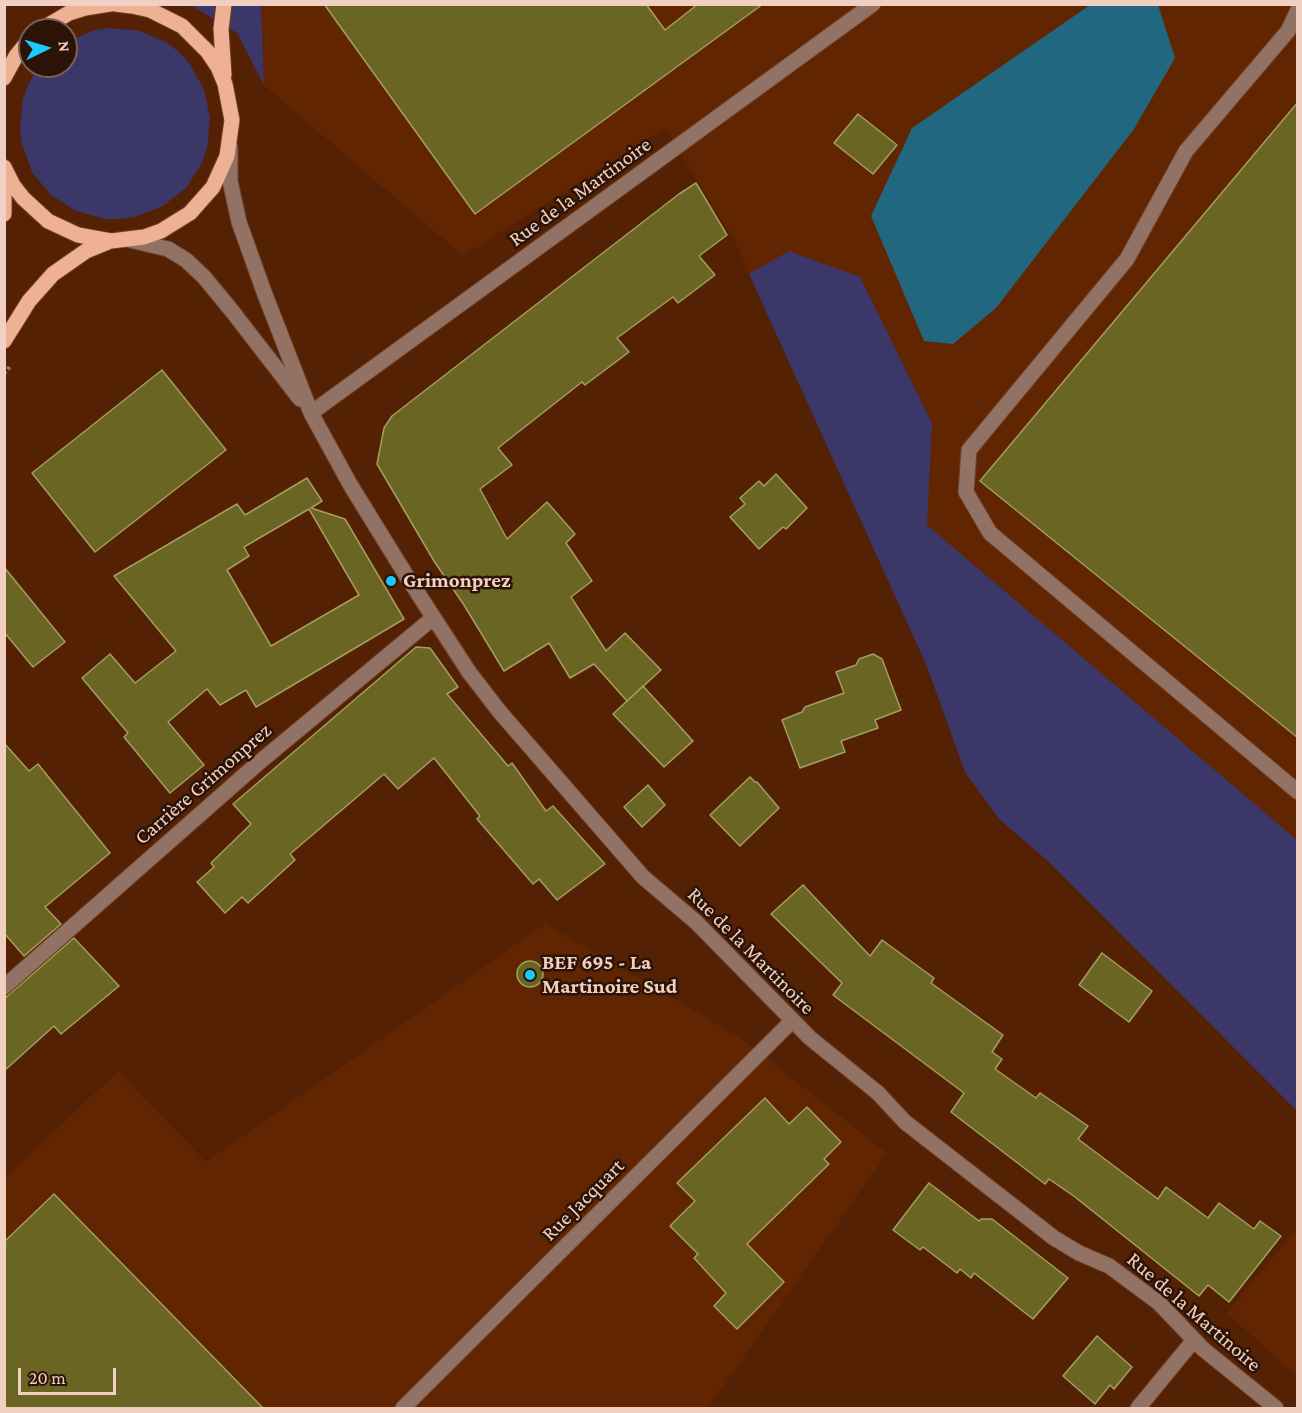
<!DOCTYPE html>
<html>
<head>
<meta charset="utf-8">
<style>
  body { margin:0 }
  #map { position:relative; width:1302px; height:1413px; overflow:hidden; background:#552104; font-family:"Crimson Pro",serif }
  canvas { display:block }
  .frame { position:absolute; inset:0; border:6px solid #f2d0c1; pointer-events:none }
  .north { position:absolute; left:18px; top:18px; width:60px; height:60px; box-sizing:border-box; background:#2b1308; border:2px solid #7b5f52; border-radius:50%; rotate:85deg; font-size:16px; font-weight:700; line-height:24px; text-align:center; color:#f2d0c1 }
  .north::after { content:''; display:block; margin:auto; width:21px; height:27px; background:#1cc9fc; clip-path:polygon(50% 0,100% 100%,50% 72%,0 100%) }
  .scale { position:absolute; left:18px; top:1368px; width:98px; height:27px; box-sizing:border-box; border:3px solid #f2d0c1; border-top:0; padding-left:8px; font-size:18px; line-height:21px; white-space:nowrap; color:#f2d0c1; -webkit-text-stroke:4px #2b1308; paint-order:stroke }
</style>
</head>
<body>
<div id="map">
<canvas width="1302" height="1413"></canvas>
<div class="frame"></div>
<div class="north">N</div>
<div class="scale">20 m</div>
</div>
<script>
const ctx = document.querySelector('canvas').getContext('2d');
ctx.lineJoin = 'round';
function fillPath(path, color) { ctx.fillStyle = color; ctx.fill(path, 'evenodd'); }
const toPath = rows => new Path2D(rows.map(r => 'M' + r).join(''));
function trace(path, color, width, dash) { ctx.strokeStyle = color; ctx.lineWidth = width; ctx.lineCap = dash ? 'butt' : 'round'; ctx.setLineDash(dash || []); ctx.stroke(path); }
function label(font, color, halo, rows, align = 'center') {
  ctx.font = font + ' "Crimson Pro",serif'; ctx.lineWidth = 5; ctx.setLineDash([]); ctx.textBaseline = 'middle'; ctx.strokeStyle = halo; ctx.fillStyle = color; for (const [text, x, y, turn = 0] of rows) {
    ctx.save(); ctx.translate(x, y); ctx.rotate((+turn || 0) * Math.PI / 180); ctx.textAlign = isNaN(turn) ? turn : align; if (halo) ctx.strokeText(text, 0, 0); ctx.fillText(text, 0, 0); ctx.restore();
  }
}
fillPath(toPath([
  [261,5,1297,5,1297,1111,1048,861,999,819,965,772,926,664,735,242,665,128,463,256,264,85],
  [545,924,738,1036,887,1153,708,1408,5,1408,5,1178,118,1071,206,1162],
  [1297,1228,1298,1377,1297,1377,1227,1313]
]), '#612502');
fillPath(toPath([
  [191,5,261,5,264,85,237,33],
  [110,28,140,31,167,43,179,52,189,63,204,89,210,118,207,148,202,163,186,188,163,206,135,217,120,219,105,219,76,211,51,195,32,172,22,144,20,128,23,99,28,85,39,66,66,66,66,42,95,30],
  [789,251,860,277,932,423,927,525,1297,840,1297,1111,1048,861,999,819,965,772,926,664,749,274]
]), '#3b3769');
fillPath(toPath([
  [1090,5,1158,5,1175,58,1134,129,996,308,953,344,924,341,871,216,912,128]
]), '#21677f');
const building = toPath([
  [324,4,646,4,665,30,698,4,763,4,475,214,324,4],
  [1298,102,1298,738,980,481,1298,102],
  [858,114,897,145,873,174,834,143,858,114],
  [696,183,727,235,699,256,715,275,678,303,673,297,617,338,629,352,585,385,582,382,498,448,512,465,480,489,507,539,547,502,575,534,566,543,592,581,571,597,606,651,625,633,661,670,627,701,594,664,570,678,549,643,504,671,464,605,434,561,377,464,384,428,392,416,679,194,696,183],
  [162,370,226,450,95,552,32,473,162,370],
  [776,474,807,508,786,529,783,527,759,549,730,517,745,504,740,498,759,481,764,486,776,474],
  [307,478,322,501,311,508,345,519,404,619,256,707,246,690,220,705,207,689,168,722,204,765,170,793,124,737,128,733,82,678,110,654,135,683,176,651,114,576,237,504,245,515,307,478],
  [309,509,359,595,271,646,227,570,249,556,244,547,309,509],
  [4,567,65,642,33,667,4,632,4,567],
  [416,647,430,648,458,687,447,694,508,766,512,763,546,811,553,806,605,864,557,900,539,879,533,884,477,819,480,816,434,758,398,789,384,774,290,854,295,860,248,903,242,897,225,913,197,882,214,867,211,863,251,824,233,804,416,647],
  [873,654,882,659,901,710,875,720,878,728,841,741,845,752,800,768,782,720,802,712,805,707,844,693,836,672,856,665,859,659,873,654],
  [643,686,693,741,664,767,613,714,643,686],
  [4,743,29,771,38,764,110,853,45,907,61,924,24,956,4,933,4,743],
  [750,777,755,782,757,782,779,808,740,846,710,815,750,777],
  [648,785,665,805,642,827,624,807,648,785],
  [803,885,870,956,882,940,934,978,931,983,1003,1035,992,1052,1002,1059,995,1069,1036,1098,1040,1093,1088,1126,1078,1139,1158,1199,1166,1187,1208,1218,1219,1203,1254,1229,1260,1221,1281,1236,1229,1302,1208,1285,1199,1296,1075,1197,1049,1179,1045,1184,951,1112,964,1093,833,995,842,983,771,914,803,885],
  [74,938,119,986,61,1034,54,1026,4,1071,4,999,74,938],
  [1102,953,1152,991,1129,1022,1079,985,1102,953],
  '517 974a13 13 0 1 1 26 0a13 13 0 1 1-26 0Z',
  [765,1098,789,1124,807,1107,841,1142,824,1159,829,1164,747,1244,784,1282,737,1329,714,1306,726,1293,694,1258,698,1254,670,1226,695,1201,677,1183,765,1098],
  [929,1183,979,1221,981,1219,992,1219,1068,1278,1033,1319,974,1273,971,1278,960,1269,957,1273,923,1247,920,1250,893,1230,929,1183],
  [54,1194,263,1408,4,1408,4,1242,54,1194],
  [1097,1336,1132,1367,1114,1389,1110,1385,1095,1404,1063,1376,1097,1336]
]);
fillPath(building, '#6a6523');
trace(building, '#a39f5e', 1.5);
const minor = toPath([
  [1298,10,1288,31,1186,151,1127,259,969,450,966,492,990,533,1298,792],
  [230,147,230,181,239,222,264,292,311,413,351,486,406,575,469,672,499,711,643,877,696,922,810,1038,878,1093,905,1122,1054,1238,1079,1253,1109,1266,1159,1303,1203,1349,1276,1408],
  [130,240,168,249,186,260,204,277,232,311,300,399],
  [311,413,873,4],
  [4,987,256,765,433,618],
  [403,1408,792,1021],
  [1138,1408,1194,1340]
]);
const major = toPath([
  [224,4,221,29,224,75],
  [40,30,69,13,85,8,110,4],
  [4,78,16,56,30,39],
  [4,167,13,185,23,198,48,221,78,235,111,241,144,237,161,231,190,213,213,187,227,156,232,120,225,84,218,67,208,52,182,26,150,10,132,6,115,4],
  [4,180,4,214],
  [4,341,29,301,53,274,86,251,108,242]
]);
trace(minor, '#714026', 17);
trace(major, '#714026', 17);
trace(toPath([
  [4,374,11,365]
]), '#a37862', 4, [3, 3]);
trace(minor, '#917265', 15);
trace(major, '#efb195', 15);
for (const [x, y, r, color] of [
  [391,581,6,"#1cc9fc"],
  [530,975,6,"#1cc9fc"]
]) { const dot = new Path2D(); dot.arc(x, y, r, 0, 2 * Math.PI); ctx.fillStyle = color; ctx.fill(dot); trace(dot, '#2b1308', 2); }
label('21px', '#f2d0c1', '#2b1308', [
  ["Rue de la Martinoire",580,192,-36],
  ["Carrière Grimonprez",203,784,-41],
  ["Rue de la Martinoire",751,951,45],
  ["Rue Jacquart",583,1200,-45],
  ["Rue de la Martinoire",1194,1312,41]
]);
label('bold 21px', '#f2d0c1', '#2b1308', [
  ["Grimonprez",403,581],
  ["BEF 695 - La",542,963],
  ["Martinoire Sud",542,987]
], 'left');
</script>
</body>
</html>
